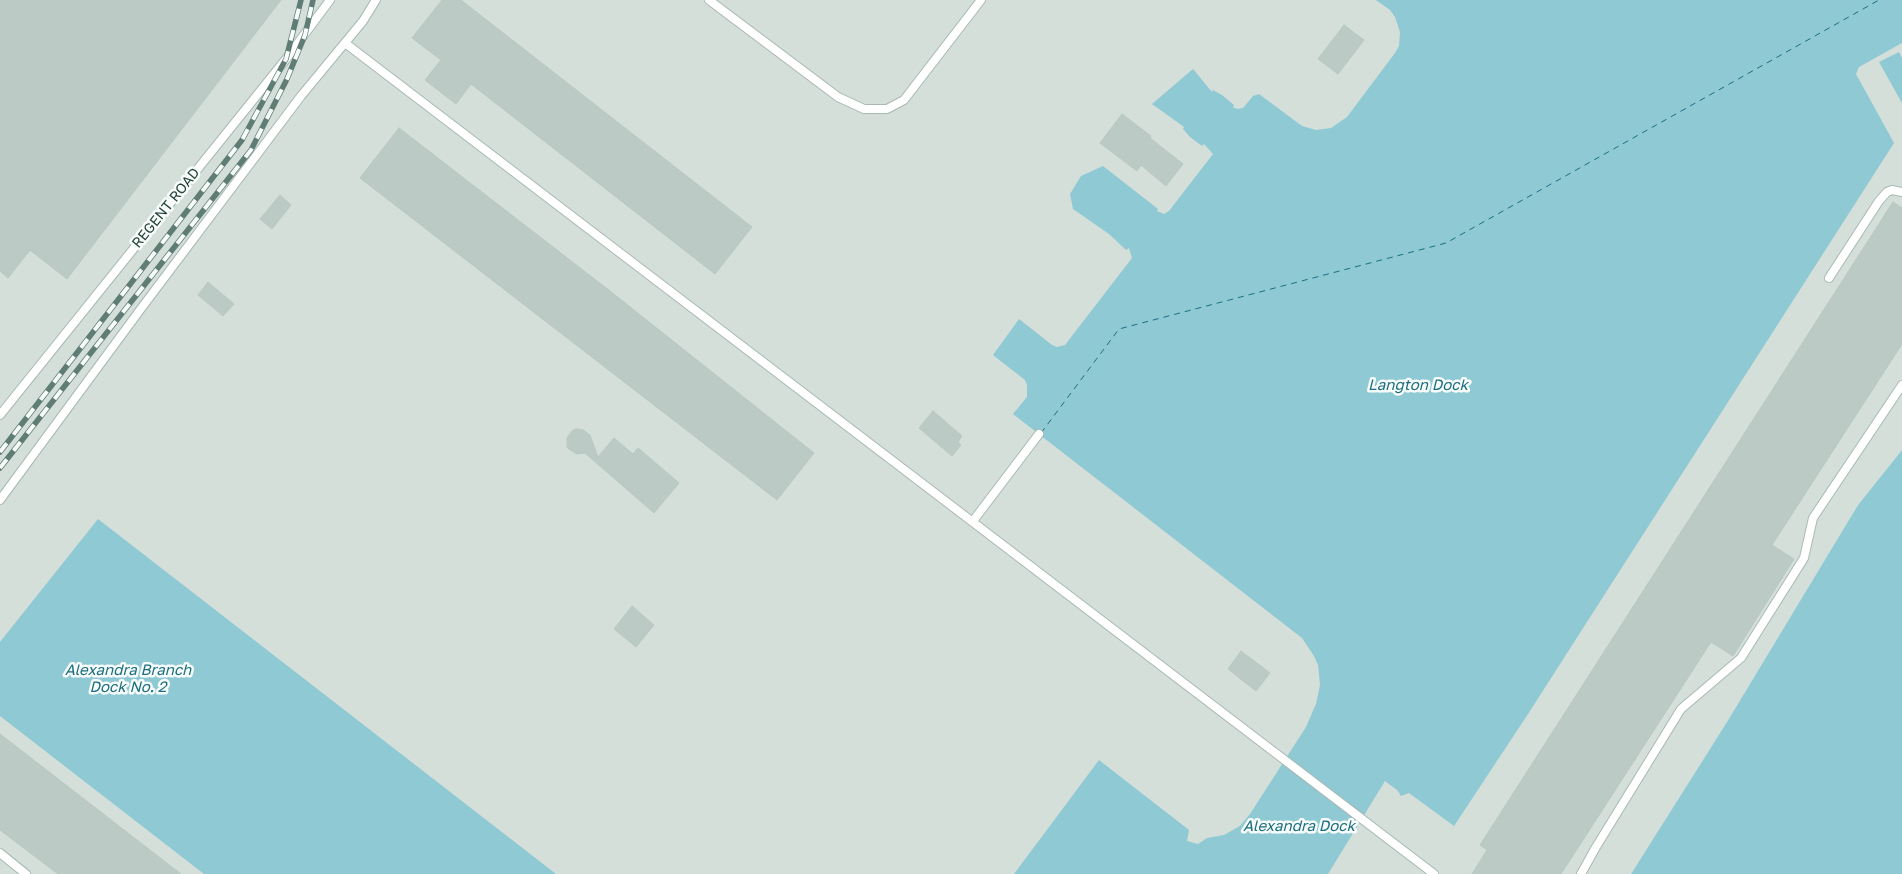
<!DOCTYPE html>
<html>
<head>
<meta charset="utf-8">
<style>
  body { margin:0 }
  canvas { display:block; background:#e6efeb }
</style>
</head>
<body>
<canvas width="1902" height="874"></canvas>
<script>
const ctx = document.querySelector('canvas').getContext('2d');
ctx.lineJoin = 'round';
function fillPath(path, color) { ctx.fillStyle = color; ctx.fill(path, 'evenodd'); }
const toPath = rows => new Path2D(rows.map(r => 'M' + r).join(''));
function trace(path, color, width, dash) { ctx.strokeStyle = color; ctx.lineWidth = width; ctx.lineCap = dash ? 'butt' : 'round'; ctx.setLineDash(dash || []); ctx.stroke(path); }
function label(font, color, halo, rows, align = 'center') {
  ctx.font = font + ' "Golos Text",sans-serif'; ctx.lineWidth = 5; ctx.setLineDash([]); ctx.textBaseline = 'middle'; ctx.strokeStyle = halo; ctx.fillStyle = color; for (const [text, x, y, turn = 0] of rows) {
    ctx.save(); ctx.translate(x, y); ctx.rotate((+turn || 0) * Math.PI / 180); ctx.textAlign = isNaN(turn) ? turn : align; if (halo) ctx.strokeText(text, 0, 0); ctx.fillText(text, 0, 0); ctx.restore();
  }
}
fillPath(toPath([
  [0,0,1902,0,1902,450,1858,505,1727,722,1631,874,0,874]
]), '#d4dfda');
fillPath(toPath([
  [1376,0,1902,0,1902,43,1859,67,1856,74,1894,143,1528,714,1454,826,1409,793,1401,796,1397,790,1385,781,1328,874,1014,874,1099,760,1189,830,1187,841,1198,844,1207,838,1224,835,1240,826,1250,814,1306,727,1316,704,1320,685,1318,665,1314,656,1302,638,1013,414,1027,397,1027,385,1025,380,993,355,1019,319,1052,345,1057,347,1065,345,1132,258,1129,248,1126,250,1109,234,1073,209,1070,194,1081,176,1103,166,1158,209,1157,211,1164,214,1169,211,1213,154,1204,144,1202,146,1190,137,1183,129,1184,127,1152,104,1193,69,1212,92,1213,90,1222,95,1234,105,1233,107,1237,109,1243,108,1253,96,1259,94,1302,126,1316,130,1331,128,1347,117,1395,53,1399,46,1400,32,1395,17,1390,10],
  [1899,52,1902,58,1902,103,1879,62],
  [1902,450,1902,874,1631,874,1727,722,1858,505],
  [98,519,556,874,204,874,0,716,0,642]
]), '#8ec9d4');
trace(toPath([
  [1041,433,1119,329,1446,243,1879,0]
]), '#1c6f80', 1, [6, 5]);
const building = toPath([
  [0,0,281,0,67,279,30,250,8,278,0,271,0,0],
  [442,0,461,0,752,227,715,274,471,84,456,104,425,80,441,60,412,38,442,0],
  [1344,25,1364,40,1338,74,1318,59,1344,25],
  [1122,114,1151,136,1150,138,1183,164,1166,186,1141,165,1137,171,1100,143,1122,114],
  [399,128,610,291,814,453,777,500,360,178,399,128],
  [280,195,291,205,272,229,260,219,280,195],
  [1893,202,1902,208,1902,344,1772,545,1794,559,1733,656,1711,642,1561,874,1472,874,1487,850,1480,845,1893,202],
  [208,282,234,304,223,316,198,295,208,282],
  [933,411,962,436,958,442,961,445,952,456,919,428,933,411],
  [576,429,583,430,590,435,598,457,614,438,633,454,638,448,679,483,654,513,585,453,577,454,570,450,567,447,567,438,572,431,576,429],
  [632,606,654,625,636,647,614,629,632,606],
  [1241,651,1270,673,1256,691,1228,669,1241,651],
  [0,734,181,874,58,874,0,830,0,734]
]);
fillPath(building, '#bbcac4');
trace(building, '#b8c9c2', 1);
const service = toPath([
  [709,0,838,97,864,109,887,109,904,100,981,0],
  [345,43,1434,874],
  [1829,278,1879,201,1887,192,1892,190,1902,192],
  [0,415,286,59,330,0],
  [0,500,140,310,301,96,363,21,376,0],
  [973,521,1039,434],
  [0,853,26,874],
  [1581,874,1596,847,1681,709,1741,658,1804,558,1813,518,1902,385]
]);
trace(service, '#a8b8b2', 10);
trace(service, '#fff', 8);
const rail = toPath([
  [0,452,242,140,286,59,301,0],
  [0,468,251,150,287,79,305,35,313,0]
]);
trace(rail, '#5f7d75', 5.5);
trace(rail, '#f7fbf9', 4, [11]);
label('14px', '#24423a', '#f7fbf9', [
  ["REGENT ROAD",166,208,-51]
]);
label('italic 15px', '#1c6f80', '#f7fbf9', [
  ["Langton Dock",1418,385],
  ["Alexandra Branch",128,670],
  ["Dock No. 2",128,687],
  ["Alexandra Dock",1299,826]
]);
</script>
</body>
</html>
